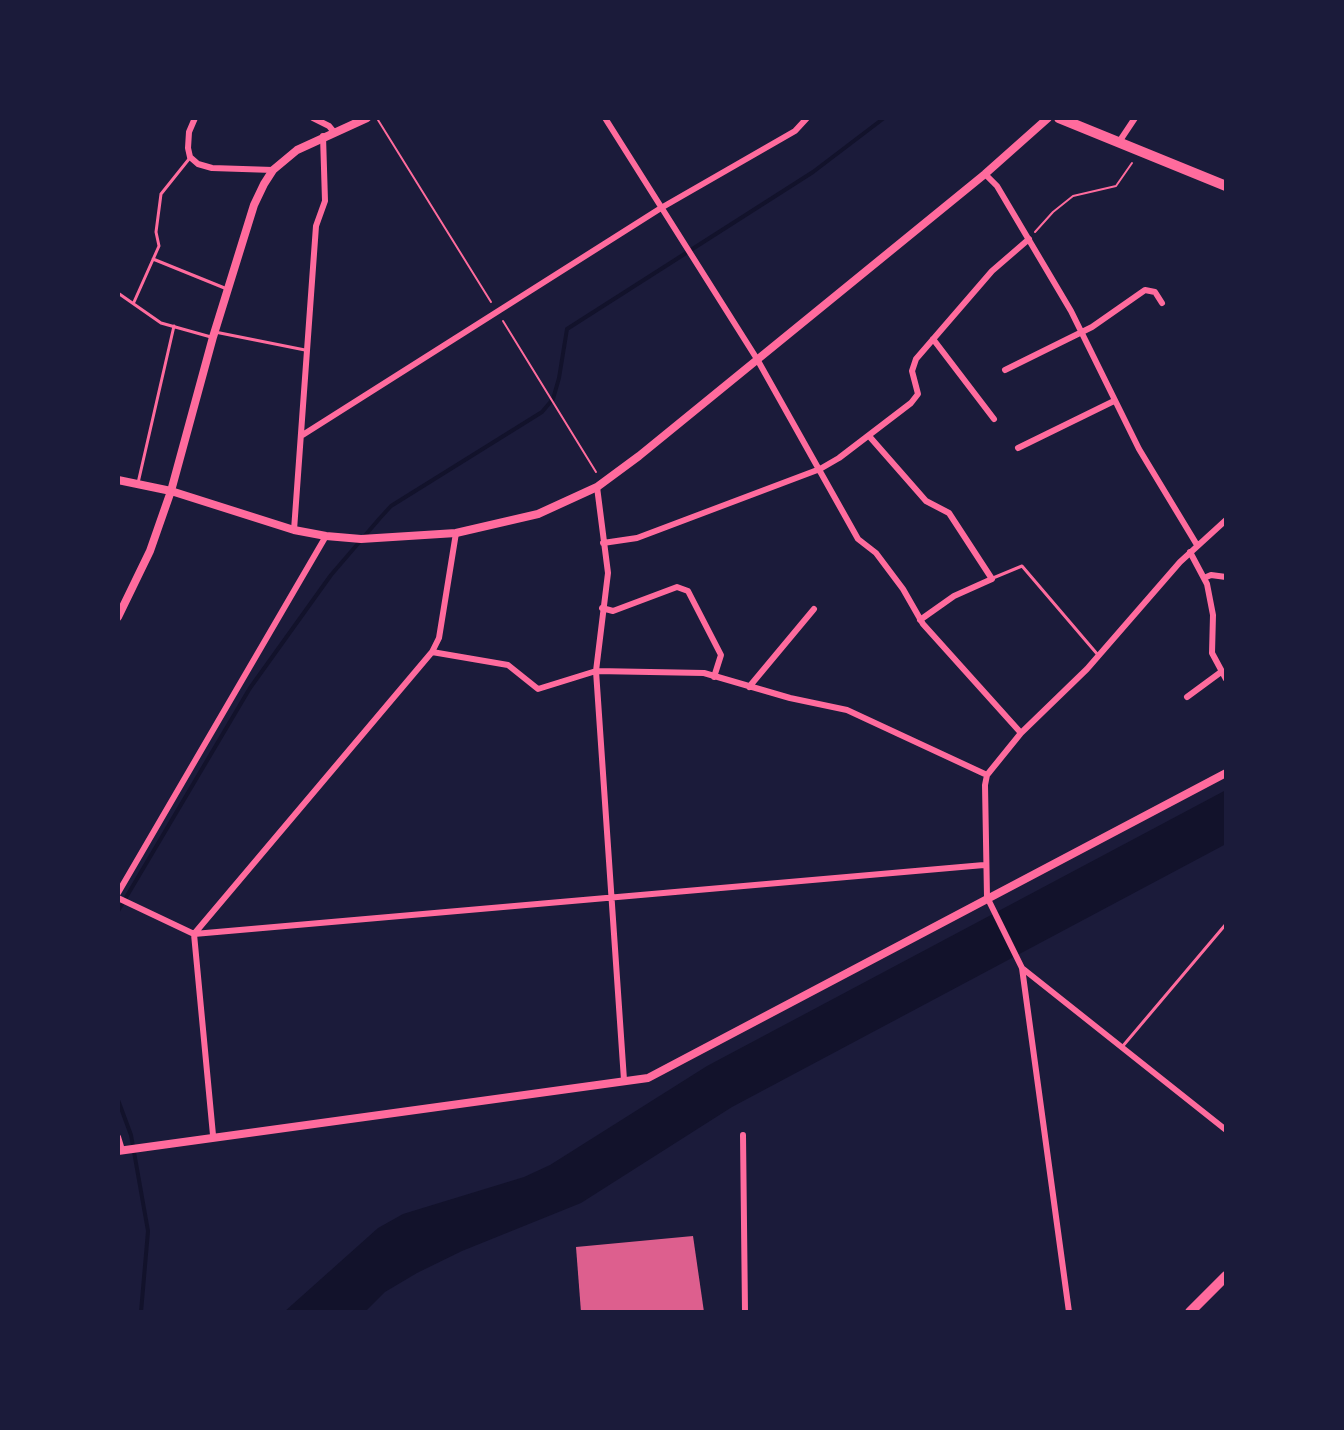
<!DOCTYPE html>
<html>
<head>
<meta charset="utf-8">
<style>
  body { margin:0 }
  #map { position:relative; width:1344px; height:1430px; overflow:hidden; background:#1b1b3a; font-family:Poppins,sans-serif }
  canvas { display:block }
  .frame { position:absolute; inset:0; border:120px solid #1b1b3a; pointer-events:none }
</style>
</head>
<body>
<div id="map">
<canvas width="1344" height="1430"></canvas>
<div class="frame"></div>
</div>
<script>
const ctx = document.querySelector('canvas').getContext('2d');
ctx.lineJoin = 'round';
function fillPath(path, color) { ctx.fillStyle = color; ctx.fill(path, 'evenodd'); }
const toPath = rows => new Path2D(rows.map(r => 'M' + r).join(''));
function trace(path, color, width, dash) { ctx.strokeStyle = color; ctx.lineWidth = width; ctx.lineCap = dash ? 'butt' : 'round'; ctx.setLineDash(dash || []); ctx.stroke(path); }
fillPath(toPath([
  [1226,790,1226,844,732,1107,581,1203,462,1251,417,1273,385,1292,365,1312,284,1312,378,1228,403,1214,524,1177,550,1165,707,1066]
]), '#12122b');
trace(toPath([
  [118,911,250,688,331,575,380,518,391,506,542,412,553,399,559,378,567,329,813,172,884,118],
  [118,1100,131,1135,148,1231,141,1312]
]), '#12122b', 4);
fillPath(toPath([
  [693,1236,704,1312,581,1312,576,1247]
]), '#dd5f8e');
trace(toPath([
  [378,120,491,302],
  [1035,232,1053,212,1073,196,1116,186,1132,163],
  [503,321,596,472]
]), '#ff6b9d', 2);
trace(toPath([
  [153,259,227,289],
  [118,293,161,323,211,337],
  [134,302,159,246,156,232,161,194,189,159],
  [215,332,305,350],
  [138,483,174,326],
  [993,578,1022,566,1098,655],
  [1122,1047,1226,924]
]), '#ff6b9d', 3);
trace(toPath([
  [195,118,189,132,188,148,190,157,198,164,212,168,273,170],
  [313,118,329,126,334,132],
  [605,118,757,359,858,539,876,553,903,589,923,624,1021,733],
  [1119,142,1135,118],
  [985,174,997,186,1071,311,1139,449,1197,545],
  [933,339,994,419],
  [1005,370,1092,327,1145,290,1155,292,1162,303],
  [301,436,661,208,795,131,807,118],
  [869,436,926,501,949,513,992,579,954,596,920,620],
  [1018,448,1114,401],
  [597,487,608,573,596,671,624,1080],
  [294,530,316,226,325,201,323,136],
  [603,543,637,538,820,469,839,458,911,403,918,394,912,371,916,359,992,271,1029,239],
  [1190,552,1207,584,1213,615,1212,653,1226,679],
  [1204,578,1211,575,1226,577],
  [602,608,613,611,677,587,688,591,721,655,714,677],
  [432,652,508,665,538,689,596,671,704,673,790,698,847,710,987,775],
  [749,687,814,609],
  [1187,697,1221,672],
  [118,893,326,536],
  [118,898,194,934,984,865],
  [1022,968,1226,1130],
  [213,1135,194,934,432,652,439,638,456,533],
  [743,1135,745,1312],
  [118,1137,122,1150],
  [1069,1312,1022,968,987,897,985,785,987,775,1021,733,1087,669,1180,562,1226,520]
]), '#ff6b9d', 6);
trace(toPath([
  [118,480,171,491,294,530,326,536,361,539,456,533,538,514,597,487,639,456,985,174,1048,118],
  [118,617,150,551,171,491,213,337,254,205,264,184,273,170,297,150,367,118],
  [118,1151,648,1078,1226,773]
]), '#ff6b9d', 8);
trace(toPath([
  [1059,118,1226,186],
  [1190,1312,1226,1276]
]), '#ff6b9d', 10);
</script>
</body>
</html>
